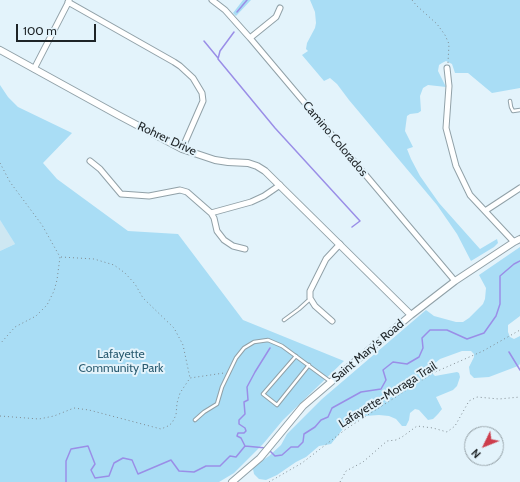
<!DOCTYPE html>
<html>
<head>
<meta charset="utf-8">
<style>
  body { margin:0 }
  #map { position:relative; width:520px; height:482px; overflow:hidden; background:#e3f3fb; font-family:Cabin,sans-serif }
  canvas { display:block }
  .north { position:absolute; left:464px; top:426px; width:40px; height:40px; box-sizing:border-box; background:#e3f3fb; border:1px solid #94a0a6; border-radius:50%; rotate:227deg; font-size:11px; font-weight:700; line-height:16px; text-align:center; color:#1e2427 }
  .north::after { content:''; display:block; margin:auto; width:14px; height:18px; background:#cd3d4c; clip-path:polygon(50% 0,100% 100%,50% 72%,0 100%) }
  .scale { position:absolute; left:16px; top:24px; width:80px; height:18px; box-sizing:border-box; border:2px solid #1e2427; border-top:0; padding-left:5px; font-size:12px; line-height:14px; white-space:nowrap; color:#1e2427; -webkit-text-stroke:3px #e3f3fb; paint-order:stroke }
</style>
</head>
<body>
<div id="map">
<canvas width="520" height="482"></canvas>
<div class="north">N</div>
<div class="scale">100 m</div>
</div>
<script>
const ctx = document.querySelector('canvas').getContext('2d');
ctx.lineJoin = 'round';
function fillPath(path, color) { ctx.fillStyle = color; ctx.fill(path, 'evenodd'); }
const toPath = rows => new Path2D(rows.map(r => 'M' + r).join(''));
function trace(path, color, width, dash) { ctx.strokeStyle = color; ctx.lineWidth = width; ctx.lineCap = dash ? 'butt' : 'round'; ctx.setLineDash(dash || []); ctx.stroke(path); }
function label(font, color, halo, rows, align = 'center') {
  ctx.font = font + ' Cabin,sans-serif'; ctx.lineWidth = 4; ctx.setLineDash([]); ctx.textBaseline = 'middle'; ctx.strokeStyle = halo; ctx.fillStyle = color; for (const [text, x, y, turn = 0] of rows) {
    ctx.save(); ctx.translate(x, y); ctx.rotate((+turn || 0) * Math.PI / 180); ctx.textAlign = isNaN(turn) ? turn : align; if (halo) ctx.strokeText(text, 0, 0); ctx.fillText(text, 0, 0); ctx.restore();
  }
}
fillPath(toPath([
  [0,220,15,244,0,251]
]), '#cee7f2');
fillPath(toPath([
  [243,0,251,0,236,16,233,13],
  [310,0,520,0,520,88,492,93,468,73,455,73,452,64,446,61,442,63,439,65,438,71,446,87,428,85,423,88,420,96,421,111,418,113,410,114,407,116,405,131,413,147,407,149,411,159,420,176,439,203,480,249,497,239,498,243,494,247,471,261,457,234,437,205,349,100,337,84,330,78,324,81,302,55,308,51,306,49,307,43,315,28,316,23,315,12],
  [0,85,8,97,18,107,72,133,43,163,57,179,128,231,178,234,243,320,344,361,283,420,263,444,234,473,219,482,0,482,0,251,15,244,0,220],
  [520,247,520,316,508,325,508,332,510,337,514,339,520,336,520,364,518,366,489,377,474,378,470,374,469,367,474,357,474,354,471,351,462,351,440,359,433,365,431,370,431,372,435,376,457,372,459,373,460,377,457,386,453,390,436,397,442,409,438,414,433,419,428,420,419,410,415,409,410,413,409,420,406,426,402,426,396,419,389,416,379,415,365,416,343,429,331,444,319,446,306,457,296,462,277,475,266,480,259,479,254,474,253,469,254,466,269,456,281,445,287,434,322,399,426,310,434,316,456,322,463,322,469,318,483,304,485,299,486,288,479,275]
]), '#a9ddf5');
trace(toPath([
  [237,12,247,0],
  [234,32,220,51,218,59,275,128,360,221,352,227],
  [204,41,218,58],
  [509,352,520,370],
  [245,446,241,438,237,436,238,433,244,433,246,431,245,428,239,424,239,420,245,414,244,402,248,400,247,387,255,372,270,348],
  [269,450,275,456,282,455,291,447,298,447,303,442,304,434,315,427,321,420,328,417,332,408,361,392,381,389,386,380,383,370,393,362,407,364,419,357,423,348,422,338,430,330,447,330,467,339,484,333,496,316,500,304,500,276,514,264,520,261],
  [66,482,66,461,71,449,88,446,95,464,91,470,95,478,109,476,114,463,123,458,132,460,138,474,171,460,179,471,194,472,206,466,220,466,230,456,236,457,245,446,266,448]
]), '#9a8ee7', 1.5);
const service = toPath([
  [510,101,511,107,513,111,520,110],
  [284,320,299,309,310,299],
  [296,356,263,394,277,405,309,365],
  [195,420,204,412,217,404,222,387,236,358,244,348,254,342,268,340,282,346,331,382]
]);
const minor = toPath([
  [212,0,225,10,250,38,455,281],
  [68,2,174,62,180,66,193,78,202,93,203,101,182,149],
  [250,38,276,17,280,8],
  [447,68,449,86,446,128,456,166,470,195,514,242],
  [34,69,69,1],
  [90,161,100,169,121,194,149,196,180,190,187,192,211,213,251,202,264,196,280,185],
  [485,211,520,188],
  [211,213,214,218,217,231,224,240,233,246,245,249],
  [332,321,315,306,310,298,310,291,326,259,340,244]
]);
const tertiary = toPath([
  [0,50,118,115,182,149,215,160,228,162,248,163,257,166,265,171,411,315],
  [232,482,260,458,303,406,352,364,411,315,455,281,514,242,520,239]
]);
trace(service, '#91a1a8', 4.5);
trace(minor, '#91a1a8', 7);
trace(tertiary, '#91a1a8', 8);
trace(toPath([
  [412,0,417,6,437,24,445,35,449,44,448,63],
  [0,163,10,182,42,225,60,257,57,280,54,291,47,305,36,316,15,327,0,344],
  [61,257,94,259,114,265,125,273,135,284,143,298,174,328,183,345,190,378],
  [0,416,39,419,54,416,74,408,89,410,161,429,168,426,172,423,176,415,177,403,180,393,190,378,224,373],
  [269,482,302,463,346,429,433,373,483,351,520,330],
  [340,482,346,471,363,462,387,441,396,440,402,437,417,426,433,428,447,432,455,426,469,401,477,397,499,399,520,397]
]), '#808b91', 1, [1, 3]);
trace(service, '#fff', 2.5);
trace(minor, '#fff', 5);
trace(tertiary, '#fff', 6);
label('12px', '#1e2427', '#e3f3fb', [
  ["Rohrer Drive",167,139,25],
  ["Camino Colorados",335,139,50],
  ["Saint Mary's Road",368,351,-40],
  ["Lafayette-Moraga Trail",388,395,-32]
]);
label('12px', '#2b5c71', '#e3f3fb', [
  ["Lafayette",121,354],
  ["Community Park",121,368]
]);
</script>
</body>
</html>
